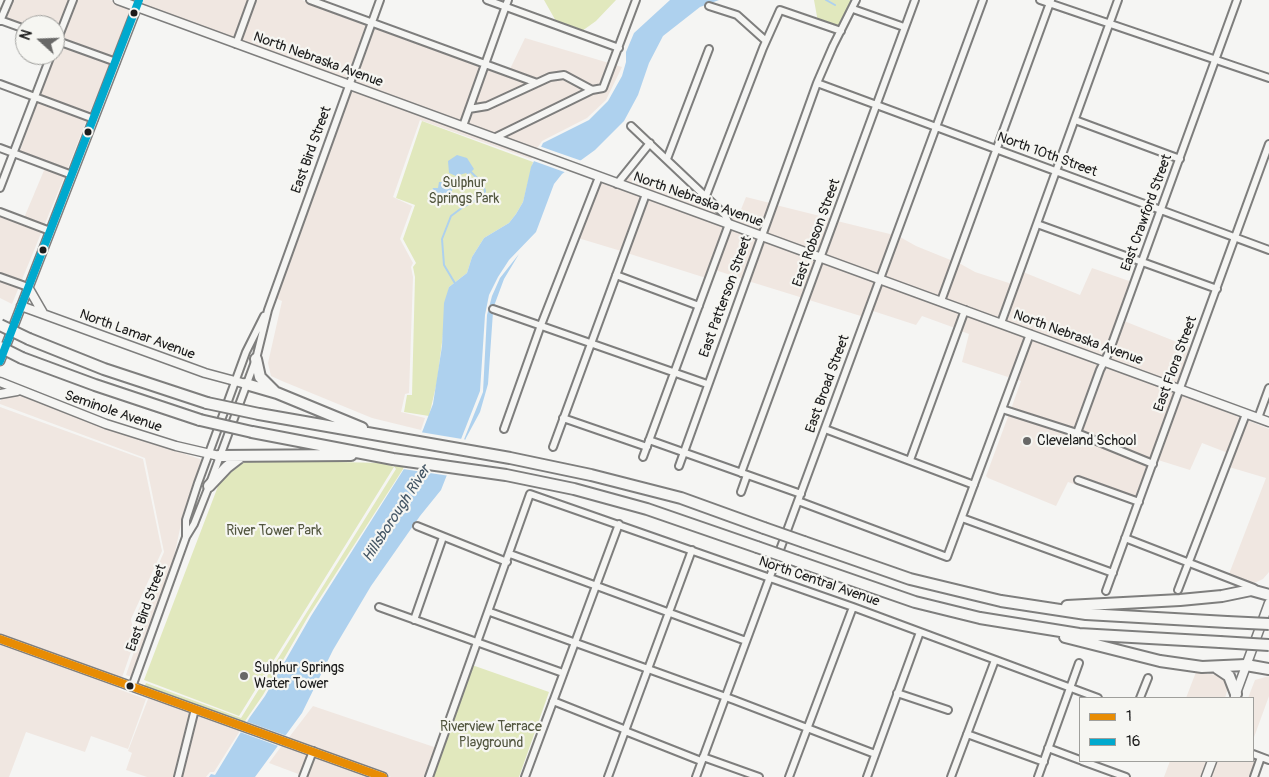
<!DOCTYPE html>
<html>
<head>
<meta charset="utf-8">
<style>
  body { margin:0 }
  #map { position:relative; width:1269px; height:777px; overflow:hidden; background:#f5f5f3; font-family:Pangolin,sans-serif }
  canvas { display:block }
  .legend { position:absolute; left:1079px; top:697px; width:175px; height:65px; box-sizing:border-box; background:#f6f6f2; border:1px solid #9f9f9c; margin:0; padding:6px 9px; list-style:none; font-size:15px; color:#1c1c1c }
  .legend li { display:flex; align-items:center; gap:10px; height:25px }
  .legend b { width:25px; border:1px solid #9f9f9c }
  .north { position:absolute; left:15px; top:15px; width:50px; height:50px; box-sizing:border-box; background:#f6f6f2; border:1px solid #9f9f9c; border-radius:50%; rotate:290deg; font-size:14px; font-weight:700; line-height:20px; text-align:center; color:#1c1c1c }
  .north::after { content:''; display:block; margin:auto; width:18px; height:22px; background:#686867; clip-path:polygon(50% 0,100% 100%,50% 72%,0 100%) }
</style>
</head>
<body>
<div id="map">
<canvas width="1269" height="777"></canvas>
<ul class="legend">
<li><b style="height:6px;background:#e88c03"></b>1</li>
<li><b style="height:6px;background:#00a9ce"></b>16</li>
</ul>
<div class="north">N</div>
</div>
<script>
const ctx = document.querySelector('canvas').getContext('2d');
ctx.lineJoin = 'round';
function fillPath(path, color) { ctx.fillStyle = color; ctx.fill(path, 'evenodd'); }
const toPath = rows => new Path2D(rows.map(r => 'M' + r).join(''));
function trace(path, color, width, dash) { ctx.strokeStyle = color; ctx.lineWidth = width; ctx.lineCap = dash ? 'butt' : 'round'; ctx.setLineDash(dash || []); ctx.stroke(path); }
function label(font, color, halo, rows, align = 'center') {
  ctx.font = font + ' Pangolin,sans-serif'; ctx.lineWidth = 4.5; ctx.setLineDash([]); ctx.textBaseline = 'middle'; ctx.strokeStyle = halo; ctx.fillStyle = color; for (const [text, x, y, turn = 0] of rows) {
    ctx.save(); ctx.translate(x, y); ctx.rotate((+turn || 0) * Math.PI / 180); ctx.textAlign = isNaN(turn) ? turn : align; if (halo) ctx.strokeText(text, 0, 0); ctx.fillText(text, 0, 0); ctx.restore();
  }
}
fillPath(toPath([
  [12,0,70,0,55,37,55,25,25,26,4,19],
  [76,0,110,0,133,8,112,58,61,39],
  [142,0,249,0,235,40,141,5],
  [256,0,302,0,368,24,348,80,240,42],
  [374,26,482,65,461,122,353,83],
  [525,38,609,63,600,86,592,87,565,72,549,74,537,80,489,62,510,69],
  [59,44,110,63,89,114,40,96],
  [615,65,622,67,606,100,587,118,542,141,536,150,501,137,593,93,604,90],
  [487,67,530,83,485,104,473,106],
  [564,78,586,90,493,135,466,124,471,112,488,109,551,80],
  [351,88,534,155,531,159,420,120,393,197,412,206,400,239,413,263,411,267,413,277,409,393,405,394,401,412,425,418,421,430,372,418,282,381,271,376,268,363,282,301,275,298],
  [38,101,87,119,67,170,20,151],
  [45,168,65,175,44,226,24,218],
  [627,176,716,209,724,220,622,183],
  [601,180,642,196,621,251,578,238],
  [746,197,770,203,760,232,731,222,728,214,738,217],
  [647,198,725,226,706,278,627,253],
  [776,205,832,219,819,254,766,234],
  [0,215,42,231,21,282,0,274],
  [837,221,894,235,879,276,825,256],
  [731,228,758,237,743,279,715,270],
  [900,237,916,246,953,261,939,298,885,278],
  [764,240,818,259,803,298,748,281],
  [823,261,877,281,864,317,809,300],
  [959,263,975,272,1012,284,999,320,945,300],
  [1092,268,1132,282,1103,358,1004,322,1023,272,1080,295],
  [0,280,19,287,12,304,0,298],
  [883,283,961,312,955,328,922,316,916,325,873,311,869,319],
  [967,314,1026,336,1011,378,962,362,969,334,961,331],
  [1124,321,1192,348,1177,385,1109,360],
  [1032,338,1100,363,1075,429,1011,409,1021,381,1016,379],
  [1106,365,1176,391,1151,460,1080,432],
  [19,394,93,423,203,460,181,524,172,566,132,677,126,675,138,640,134,620,164,552,145,458,0,404,0,401,8,395],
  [1181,394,1241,418,1228,453,1202,443,1190,470,1158,460],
  [0,407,143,459,162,551,131,619,135,640,118,689,146,699,128,749,91,736,85,752,26,732,9,777,0,777],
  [1009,414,1076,435,1149,465,1137,498,1076,476,1074,481,1135,505,1068,482,1056,506,988,478,986,476],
  [1247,420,1269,429,1269,572,1263,579,1252,584,1229,574,1266,478,1229,467],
  [1196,672,1224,676,1228,688,1225,698,1186,698],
  [1269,676,1269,696,1253,740,1253,698,1248,698,1255,680],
  [121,687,191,710,175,777,147,777,126,770,132,753,128,751,148,699],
  [313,706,437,748,426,777,391,777,287,740],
  [197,712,241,729,214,772,210,772,206,777,181,777],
  [283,744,309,753,301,775,269,763],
  [315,755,373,777,307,777],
  [1253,757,1258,759,1251,777,1210,777,1215,761,1253,761],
  [1170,761,1209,761,1203,777,1164,777]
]), '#f0e7e1');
fillPath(toPath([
  [544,0,616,0,596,21,582,31,557,23],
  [814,0,856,0,841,31,818,22],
  [422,121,533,162,523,202,516,214,509,223,484,238,472,257,467,273,449,287,437,382,429,416,404,412,407,395,412,395,415,277,413,267,416,263,403,239,415,205,396,198],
  [247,460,383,463,394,467,239,716,144,680,220,481],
  [393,465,405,466,309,615,263,695,243,724,144,688,146,683,241,718,396,469],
  [472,665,549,692,519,777,433,777]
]), '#e1e8bd');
fillPath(toPath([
  [670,0,719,0,700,7,663,36,649,63,638,95,624,121,595,150,562,174,554,184,536,232,509,260,498,277,489,295,485,315,480,391,441,490,420,516,371,586,333,650,302,713,255,777,209,777,211,774,215,775,250,717,265,696,311,616,414,453,433,404,442,346,444,303,449,287,467,273,472,257,484,238,509,223,516,214,523,202,531,167,543,143,589,120,608,101,622,76,626,62,626,52,634,33],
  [457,155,467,158,474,169,468,175,466,173,456,176,449,173,448,161],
  [446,181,464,182,464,189,453,188,450,196,436,205,428,202,433,188,438,188,439,182,442,182,442,188,445,188],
  [519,254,504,279,494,306,491,305,489,310,493,312,488,384,480,412,466,438,463,447,461,447,483,392,487,315,492,296,500,278]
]), '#aed1ee');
fillPath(toPath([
  [539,146,582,161,567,173,531,160],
  [420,432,468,440,465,449,460,449,450,476,403,469],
  [245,721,287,736,284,742,281,747,240,732]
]), '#f5f5f3');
trace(toPath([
  [826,0,835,5],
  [456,285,444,265,442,239,451,216,463,207,484,196,485,191,483,184,471,172]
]), '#aed1ee', 2);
const minor = toPath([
  [310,0,537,83],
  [487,0,619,48],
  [1040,0,1269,78],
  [709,6,737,15,766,41],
  [853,9,904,27],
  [0,20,25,29],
  [0,21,9,0],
  [55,40,116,62],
  [236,44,252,0],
  [55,46,73,0],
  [817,83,1269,250],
  [0,84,94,119],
  [469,109,487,106,550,77,564,75,592,90,603,88,636,0],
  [1075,120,1180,159],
  [463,126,508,0],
  [631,126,725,215,729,224,643,457],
  [494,138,592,90],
  [0,148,72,175],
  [667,159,709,49],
  [617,184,650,143],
  [0,188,51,55],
  [706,196,763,48,780,10,841,31],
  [0,212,50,231],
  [1037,224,1217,289],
  [616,275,699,306],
  [0,277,28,287],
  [941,301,1051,0],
  [493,309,707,384],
  [1001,323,1118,0],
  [1002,409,1077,433,1153,464],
  [563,418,647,447],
  [1258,418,1269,388],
  [504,429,541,325,599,177],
  [825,429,974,485],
  [1077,433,1100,370,1109,352,1237,0],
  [649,440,801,494],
  [553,447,646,194],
  [910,460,965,310],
  [679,466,817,83,833,46,856,0],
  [741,473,915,0],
  [1078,480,1139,502],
  [741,492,747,475],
  [798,501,947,557,1030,334],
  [962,518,1113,573],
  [417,526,507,562],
  [186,536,186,520,198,483,246,352,264,316],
  [1125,538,1254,588],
  [510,554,746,641],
  [1178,590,1246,414],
  [1106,591,1269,144],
  [379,607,563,673],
  [490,612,734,700,875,754],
  [414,620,443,537],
  [132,687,186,537,194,524,209,486,256,359,268,310,380,0],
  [897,693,948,710],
  [1140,698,1148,678],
  [553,701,626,730],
  [625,731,701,761],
  [967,734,1044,762],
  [1048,748,1080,760],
  [1253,754,1269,760],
  [703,757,759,777],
  [1082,761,1126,777],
  [178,777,195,709],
  [303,777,313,751],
  [429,777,530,494,853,607,1098,698],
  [525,777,619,524],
  [608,777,692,550],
  [696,777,983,0],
  [789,777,853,607],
  [867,777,920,632],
  [951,777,995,660],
  [1038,777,1079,663],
  [1254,777,1261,757]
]);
const major = toPath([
  [118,0,1269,422],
  [28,287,43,313],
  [21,306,205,373,246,384],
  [0,361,137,7],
  [0,382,106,424,176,446,219,456],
  [0,394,17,391],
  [0,639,383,777],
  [1235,696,1269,603],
  [1206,777,1212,761]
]);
const highway = toPath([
  [29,339,104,369,207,403],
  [22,358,95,385,200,420],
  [256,359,260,377,274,391],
  [246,384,277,393,362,428],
  [259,414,510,458,591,475,681,498,764,528],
  [252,432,393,459,506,475,574,489,647,509,757,547],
  [219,456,351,455],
  [209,486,227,467,240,457],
  [804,542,910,579,1001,601,1086,614,1227,622],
  [797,561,915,602,980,618,1079,634,1220,642],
  [1067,606,1180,600,1222,596,1251,590,1269,595],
  [1065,637,1160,661,1202,667,1246,665,1269,669],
  [1217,668,1229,676,1236,694]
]);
trace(minor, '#7e7e7d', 10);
trace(major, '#7e7e7d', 11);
trace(highway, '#7e7e7d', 14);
trace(minor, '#f5f5f3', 6);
trace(major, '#f5f5f3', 8);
trace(highway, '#f5f5f3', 10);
const highwayBridge = toPath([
  [0,325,29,339],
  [0,347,22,358],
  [207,403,259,414],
  [200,420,252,432],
  [764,528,804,542],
  [757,547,797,561],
  [1227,622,1269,624],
  [1220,642,1269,645]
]);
trace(highwayBridge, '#7e7e7d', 14, []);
trace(highwayBridge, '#f5f5f3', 10);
trace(toPath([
  [0,639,383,777]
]), '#e88c03', 8);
trace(toPath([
  [0,361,139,0]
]), '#00a9ce', 8);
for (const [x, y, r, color] of [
  [134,13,4.5,"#1c1c1c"],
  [88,132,4.5,"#1c1c1c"],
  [43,250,4.5,"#1c1c1c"],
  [1027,441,5,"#686867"],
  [244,676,5,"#686867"],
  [130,686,4.5,"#1c1c1c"]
]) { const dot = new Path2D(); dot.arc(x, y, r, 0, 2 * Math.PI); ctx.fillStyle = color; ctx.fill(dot); trace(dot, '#f6f6f2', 2); }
label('14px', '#1c1c1c', '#f6f6f2', [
  ["North Nebraska Avenue",318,60,20],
  ["East Bird Street",312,150,-70],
  ["North 10th Street",1047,155,20],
  ["North Nebraska Avenue",698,200,20],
  ["East Crawford Street",1147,213,-70],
  ["East Robson Street",817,233,-70],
  ["East Patterson Street",726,297,-70],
  ["North Lamar Avenue",137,335,20],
  ["North Nebraska Avenue",1078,338,20],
  ["East Flora Street",1176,364,-70],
  ["East Broad Street",828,384,-70],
  ["Seminole Avenue",113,412,19],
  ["North Central Avenue",819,582,19],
  ["East Bird Street",147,608,-70]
]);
label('14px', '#52563f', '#f6f6f2', [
  ["Sulphur",464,183],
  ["Springs Park",464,199],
  ["River Tower Park",274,531],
  ["Riverview Terrace",491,727],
  ["Playground",491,743]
]);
label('14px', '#1c1c1c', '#f6f6f2', [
  ["Cleveland School",1037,441],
  ["Sulphur Springs",254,668],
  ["Water Tower",254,684]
], 'left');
label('italic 15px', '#445665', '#f6f6f2', [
  ["Hillsborough River",397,514,-57]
]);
</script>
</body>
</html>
